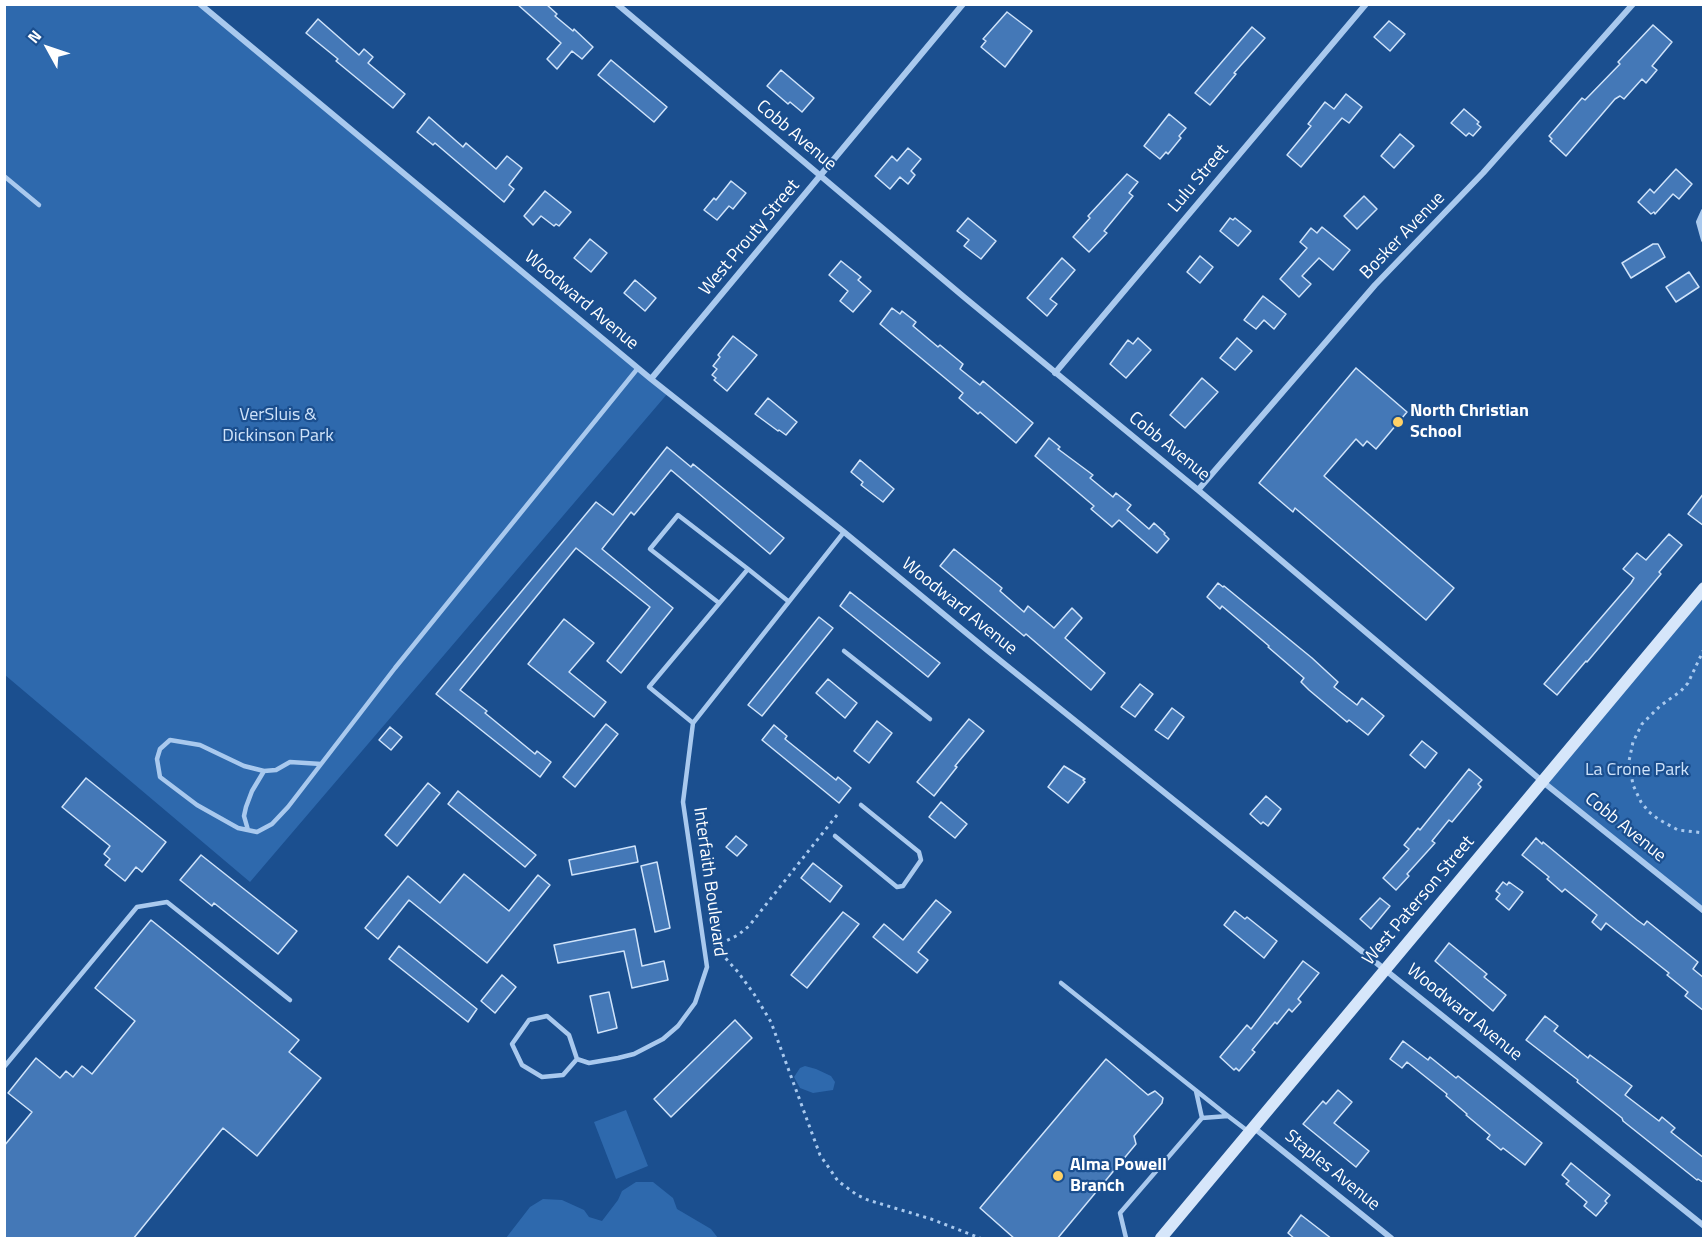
<!DOCTYPE html>
<html>
<head>
<meta charset="utf-8">
<style>
  body { margin:0 }
  #map { position:relative; width:1708px; height:1243px; overflow:hidden; background:#1b4f8f; font-family:"Titillium Web",sans-serif }
  canvas { display:block }
  .frame { position:absolute; inset:0; border:6px solid #fff; pointer-events:none }
  .north { position:absolute; left:18px; top:18px; width:60px; height:60px; -webkit-text-stroke:4px #1b4f8f; paint-order:stroke; rotate:310deg; font-size:16px; font-weight:700; line-height:24px; text-align:center; color:#fff }
  .north::after { content:''; display:block; margin:auto; width:21px; height:27px; background:#fff; clip-path:polygon(50% 0,100% 100%,50% 72%,0 100%) }
</style>
</head>
<body>
<div id="map">
<canvas width="1708" height="1243"></canvas>
<div class="frame"></div>
<div class="north">N</div>
</div>
<script>
const ctx = document.querySelector('canvas').getContext('2d');
ctx.lineJoin = 'round';
function fillPath(path, color) { ctx.fillStyle = color; ctx.fill(path, 'evenodd'); }
const toPath = rows => new Path2D(rows.map(r => 'M' + r).join(''));
function trace(path, color, width, dash) { ctx.strokeStyle = color; ctx.lineWidth = width; ctx.lineCap = dash ? 'butt' : 'round'; ctx.setLineDash(dash || []); ctx.stroke(path); }
function label(font, color, halo, rows, align = 'center') {
  ctx.font = font + ' "Titillium Web",sans-serif'; ctx.lineWidth = 4.5; ctx.setLineDash([]); ctx.textBaseline = 'middle'; ctx.strokeStyle = halo; ctx.fillStyle = color; for (const [text, x, y, turn = 0] of rows) {
    ctx.save(); ctx.translate(x, y); ctx.rotate((+turn || 0) * Math.PI / 180); ctx.textAlign = isNaN(turn) ? turn : align; if (halo) ctx.strokeText(text, 0, 0); ctx.fillText(text, 0, 0); ctx.restore();
  }
}
fillPath(toPath([
  [4,5,199,5,668,393,250,882,5,675],
  [1703,588,1703,911,1543,782],
  [805,1066,816,1069,831,1076,835,1082,833,1090,813,1093,800,1088,794,1077,800,1068],
  [626,1110,648,1166,616,1179,594,1122],
  [636,1182,653,1182,673,1198,677,1209,711,1229,718,1238,506,1238,530,1207,543,1199,562,1200,584,1210,589,1217,602,1221,618,1200,622,1191]
]), '#2e69ad');
const building = toPath([
  [517,4,546,4,557,14,555,16,573,31,574,29,593,47,582,59,572,51,557,69,547,59,561,43,517,4],
  [1007,12,1032,31,1005,67,981,47,986,41,983,39,1007,12],
  [318,19,359,55,364,49,373,57,368,63,405,94,393,108,336,61,338,59,306,33,318,19],
  [1389,21,1405,34,1390,51,1374,37,1389,21],
  [1653,25,1672,42,1652,66,1657,70,1646,83,1642,79,1624,99,1620,96,1615,99,1566,156,1550,141,1552,139,1549,136,1582,98,1585,100,1620,64,1618,62,1653,25],
  [1252,27,1265,38,1234,73,1236,74,1210,105,1195,93,1252,27],
  [611,60,667,107,654,122,598,75,611,60],
  [781,70,814,98,802,112,790,102,788,104,767,86,781,70],
  [1346,94,1362,107,1349,123,1342,118,1301,167,1287,155,1311,126,1308,124,1325,102,1334,109,1346,94],
  [1464,109,1479,122,1477,124,1481,127,1473,136,1469,133,1466,136,1451,123,1464,109],
  [1169,114,1186,128,1179,136,1181,138,1168,154,1166,152,1160,159,1144,146,1169,114],
  [429,117,463,147,466,143,496,169,507,156,522,168,509,185,514,189,504,202,435,143,433,145,417,132,429,117],
  [1400,134,1414,146,1394,168,1381,156,1400,134],
  [908,148,921,159,911,171,915,175,908,184,900,177,890,189,875,176,892,156,897,161,908,148],
  [1676,169,1692,184,1679,199,1673,194,1655,214,1654,212,1651,214,1638,202,1650,189,1654,193,1676,169],
  [1127,174,1138,182,1129,193,1133,196,1104,231,1107,233,1089,252,1073,237,1090,218,1088,216,1127,174],
  [731,181,746,193,733,209,729,206,717,220,704,210,714,198,716,200,731,181],
  [545,191,571,212,559,226,556,224,554,226,541,216,533,225,524,216,545,191],
  [1364,196,1377,209,1357,229,1344,216,1364,196],
  [968,218,996,241,981,259,964,246,969,240,957,231,968,218],
  [1230,218,1233,220,1235,218,1251,231,1238,246,1220,231,1230,218],
  [1322,227,1350,250,1333,270,1319,258,1302,276,1311,284,1299,297,1280,279,1307,248,1300,242,1311,228,1317,233,1322,227],
  [590,239,607,253,591,272,574,258,590,239],
  [1653,244,1658,244,1665,257,1631,278,1622,263,1653,244],
  [1200,256,1213,267,1200,283,1187,272,1200,256],
  [1062,258,1075,270,1050,299,1057,304,1047,316,1027,298,1062,258],
  [841,261,861,277,858,280,871,291,853,312,840,301,848,291,829,275,841,261],
  [1689,272,1699,287,1676,302,1666,287,1689,272],
  [635,280,656,298,645,311,624,293,635,280],
  [1263,296,1286,314,1274,329,1264,320,1256,329,1244,320,1263,296],
  [892,308,900,314,902,311,916,322,913,326,938,347,940,345,963,364,960,369,980,385,983,381,1033,423,1016,443,980,412,978,414,959,398,963,393,880,324,892,308],
  [733,336,757,355,727,391,714,380,716,378,712,375,717,369,713,366,720,357,718,355,733,336],
  [1138,338,1151,350,1126,378,1110,364,1128,340,1133,344,1138,338],
  [1237,338,1252,351,1235,370,1220,358,1237,338],
  [1356,368,1407,412,1376,449,1367,441,1363,446,1356,439,1324,476,1454,588,1426,620,1295,508,1293,512,1259,483,1356,368],
  [1202,378,1218,392,1185,428,1170,415,1202,378],
  [768,398,797,422,786,435,779,430,778,431,755,414,768,398],
  [1049,438,1060,447,1058,449,1093,475,1090,478,1113,497,1116,493,1131,505,1127,510,1149,529,1154,523,1165,533,1164,534,1169,539,1157,553,1119,520,1112,527,1091,509,1094,506,1035,456,1049,438],
  [667,447,691,467,693,464,784,538,770,554,671,470,634,515,631,512,602,549,673,608,621,673,607,661,650,607,576,548,460,690,487,711,485,713,535,754,537,751,551,762,540,777,436,694,596,502,613,515,667,447],
  [860,460,894,489,883,502,861,485,863,482,851,472,860,460],
  [1704,493,1704,526,1688,514,1704,493],
  [1669,534,1682,545,1659,572,1661,574,1587,662,1586,661,1557,695,1544,684,1631,583,1634,578,1623,569,1637,553,1646,560,1669,534],
  [954,549,1002,588,1000,591,1024,612,1028,606,1054,628,1072,608,1082,618,1065,638,1105,673,1091,690,1026,634,1024,636,940,566,954,549],
  [1218,583,1223,587,1224,586,1312,658,1338,682,1334,687,1357,705,1362,698,1384,716,1368,735,1349,720,1347,722,1309,690,1301,682,1304,678,1268,647,1269,646,1222,606,1220,609,1207,597,1218,583],
  [850,592,940,663,928,677,840,606,850,592],
  [819,617,833,628,762,716,748,705,819,617],
  [564,619,594,643,569,672,606,702,594,717,528,664,564,619],
  [828,679,857,703,845,718,816,693,828,679],
  [1140,684,1153,694,1135,717,1121,707,1140,684],
  [1172,708,1184,717,1168,739,1155,730,1172,708],
  [969,719,984,731,955,766,957,767,934,796,917,782,969,719],
  [877,721,892,733,869,763,854,751,877,721],
  [606,724,618,734,575,787,563,777,606,724],
  [774,725,787,736,785,739,836,780,838,777,851,788,839,803,762,740,774,725],
  [390,727,402,737,391,750,379,740,390,727],
  [1422,741,1437,753,1425,768,1410,755,1422,741],
  [1064,766,1085,779,1083,780,1085,782,1068,803,1048,787,1064,766],
  [1469,769,1482,780,1478,784,1481,787,1452,822,1449,820,1432,841,1435,843,1407,874,1409,876,1396,890,1383,878,1409,849,1404,845,1418,828,1420,830,1469,769],
  [86,778,166,842,142,872,136,867,125,881,105,865,110,859,104,854,110,846,62,807,86,778],
  [428,783,440,793,397,846,385,835,428,783],
  [458,791,536,855,525,867,448,804,458,791],
  [1266,796,1281,809,1268,826,1263,822,1261,824,1250,814,1266,796],
  [941,802,967,824,955,838,929,817,941,802],
  [736,836,747,845,737,856,726,847,736,836],
  [1536,838,1542,844,1543,842,1637,920,1644,925,1647,921,1698,962,1693,969,1704,978,1704,1011,1685,996,1688,992,1667,975,1669,973,1606,923,1601,930,1592,922,1597,915,1565,889,1562,892,1547,879,1549,877,1522,855,1536,838],
  [635,846,638,862,572,875,569,860,635,846],
  [201,855,297,931,278,954,214,903,212,906,180,880,201,855],
  [657,862,670,928,655,932,641,866,657,862],
  [813,863,842,886,830,902,801,878,813,863],
  [464,874,509,911,538,875,550,885,487,963,409,900,378,939,365,928,408,876,440,903,464,874],
  [1503,882,1507,885,1509,882,1523,892,1509,910,1496,899,1500,894,1496,891,1503,882],
  [1380,898,1390,906,1371,929,1360,919,1380,898],
  [936,900,951,912,918,952,928,960,917,973,873,937,884,924,903,940,936,900],
  [1235,911,1245,919,1247,917,1277,941,1264,958,1224,925,1235,911],
  [843,912,859,924,807,988,791,975,843,912],
  [151,920,299,1040,289,1052,321,1078,257,1156,223,1128,133,1239,4,1239,4,1146,32,1112,8,1093,36,1058,60,1078,66,1071,73,1077,82,1066,92,1074,135,1021,95,988,151,920],
  [635,929,642,966,664,961,668,980,632,988,624,951,558,963,554,945,635,929],
  [1449,943,1487,974,1484,977,1506,995,1493,1011,1435,961,1449,943],
  [399,946,477,1009,468,1022,389,959,399,946],
  [1303,961,1319,973,1298,999,1301,1002,1292,1012,1289,1009,1277,1024,1275,1022,1252,1050,1255,1052,1239,1071,1236,1068,1234,1070,1220,1057,1247,1025,1251,1029,1303,961],
  [502,975,516,987,495,1013,481,1001,502,975],
  [609,992,617,1028,598,1033,590,996,609,992],
  [1545,1016,1558,1026,1554,1031,1588,1058,1590,1055,1632,1086,1625,1095,1659,1121,1662,1117,1675,1128,1671,1132,1704,1158,1704,1183,1698,1179,1697,1180,1623,1121,1622,1118,1577,1082,1578,1080,1526,1040,1545,1016],
  [735,1020,752,1038,671,1117,654,1099,735,1020],
  [1403,1041,1428,1060,1430,1057,1456,1078,1458,1076,1542,1143,1525,1165,1503,1148,1501,1150,1490,1141,1487,1139,1490,1135,1466,1115,1467,1114,1446,1096,1447,1094,1407,1062,1402,1068,1390,1059,1403,1041],
  [1106,1059,1148,1095,1155,1091,1163,1098,1162,1103,1134,1136,1136,1144,1057,1239,1015,1239,980,1208,1106,1059],
  [1338,1090,1352,1102,1334,1123,1369,1151,1356,1167,1303,1124,1323,1101,1326,1104,1338,1090],
  [1571,1163,1610,1195,1605,1201,1607,1203,1596,1216,1584,1206,1587,1202,1566,1184,1569,1181,1562,1175,1571,1163],
  [1301,1215,1332,1239,1295,1239,1288,1233,1301,1215]
]);
fillPath(building, '#4478b7');
trace(building, '#cfe3fa', 1.5);
trace(toPath([
  [1704,649,1688,683,1681,691,1660,706,1642,724,1633,742,1629,761,1633,785,1641,802,1649,812,1658,819,1678,830,1704,833],
  [837,815,749,926,738,935,712,948,719,951,738,972,754,994,771,1022,820,1155,838,1181,857,1195,868,1200,931,1219,980,1238]
]), '#a9c9ee', 3, [3, 4.5]);
trace(toPath([
  [4,176,39,205],
  [719,603,650,549,678,515,748,569],
  [844,651,930,719],
  [693,723,649,687,748,569,788,601],
  [321,764,290,762,276,770,264,771,244,766,200,745,170,740,160,749,157,759,160,777,197,805,238,828,257,832,272,824,288,807,395,668,638,368],
  [248,830,244,816,246,807,252,791,264,771],
  [835,836,897,887,903,886,921,860,919,852,861,805],
  [1061,983,1228,1116],
  [577,1059,563,1075,542,1077,522,1065,512,1044,529,1020,547,1016,569,1035,577,1059,589,1063,618,1058,634,1054,663,1039,678,1026,695,1003,707,967,683,802,693,723,844,532],
  [4,1067,137,907,167,902,290,1000],
  [1196,1091,1202,1118],
  [1126,1238,1120,1213,1202,1118,1228,1116,1249,1132]
]), '#a9c9ee', 4.5);
trace(toPath([
  [200,4,651,379,844,532,987,650,1704,1226],
  [617,4,964,297,1198,490,1543,782,1704,911],
  [1704,211,1699,222,1704,240],
  [1055,373,1366,4],
  [651,379,963,4],
  [1198,490,1375,285,1483,173,1633,4],
  [1253,1127,1391,1238]
]), '#a9c9ee', 6);
trace(toPath([
  [1161,1238,1704,588]
]), '#d6e6fa', 12);
for (const [x, y, r, color] of [
  [1398,422,6,"#ffd166"],
  [1058,1176,6,"#ffd166"]
]) { const dot = new Path2D(); dot.arc(x, y, r, 0, 2 * Math.PI); ctx.fillStyle = color; ctx.fill(dot); trace(dot, '#1b4f8f', 2); }
label('18px', '#fff', '#1b4f8f', [
  ["Cobb Avenue",796,136,40],
  ["Lulu Street",1199,179,-50],
  ["Bosker Avenue",1403,236,-46],
  ["West Prouty Street",750,238,-50],
  ["Woodward Avenue",581,301,40],
  ["Cobb Avenue",1169,447,39],
  ["Woodward Avenue",959,607,39],
  ["Cobb Avenue",1625,828,39],
  ["Interfaith Boulevard",709,882,82],
  ["West Paterson Street",1419,901,-50],
  ["Woodward Avenue",1464,1013,39],
  ["Staples Avenue",1332,1171,39]
]);
label('bold 18px', '#fff', '#1b4f8f', [
  ["North Christian",1410,412],
  ["School",1410,433],
  ["Alma Powell",1070,1166],
  ["Branch",1070,1187]
], 'left');
label('18px', '#cfe3fa', '#1b4f8f', [
  ["VerSluis &",278,416],
  ["Dickinson Park",278,437],
  ["La Crone Park",1637,771]
]);
</script>
</body>
</html>
